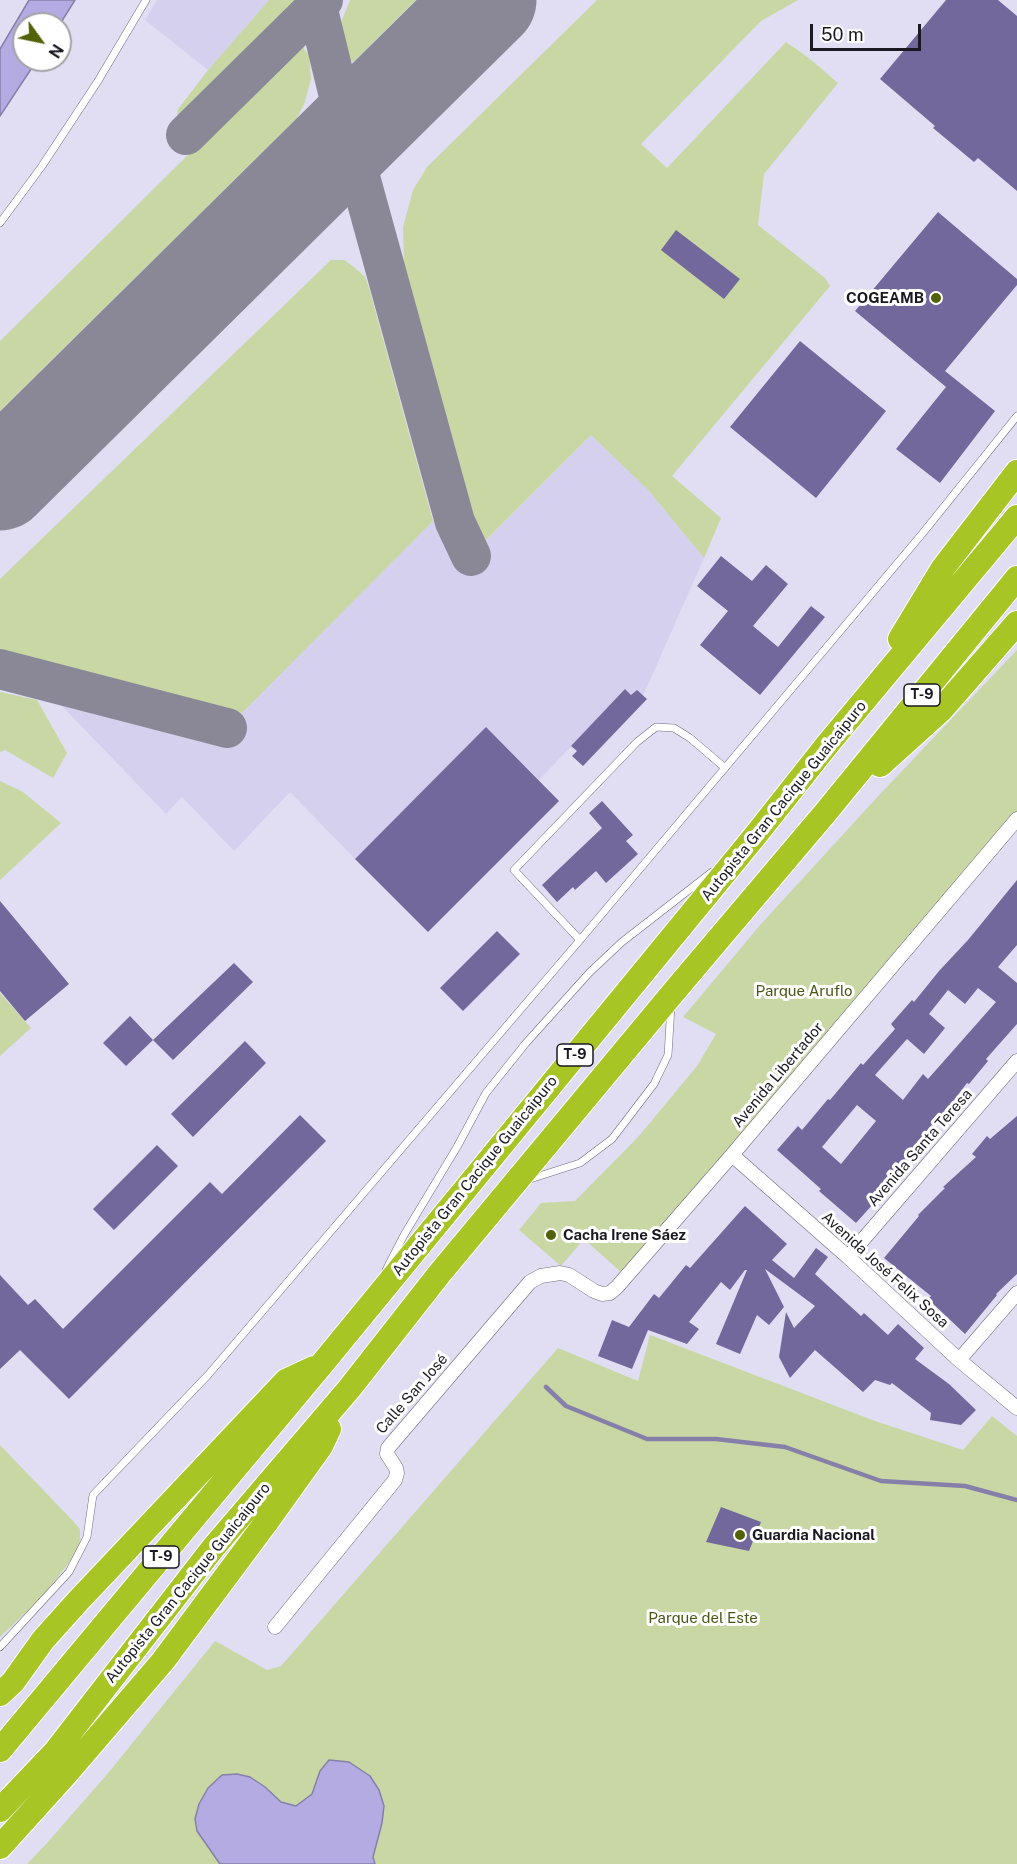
<!DOCTYPE html>
<html>
<head>
<meta charset="utf-8">
<style>
  body { margin:0 }
  #map { position:relative; width:1017px; height:1864px; overflow:hidden; background:#e1def4; font-family:"Public Sans",sans-serif }
  canvas { display:block }
  .north { position:absolute; left:12px; top:12px; width:60px; height:60px; box-sizing:border-box; background:#fff; border:2px solid #a3a3a6; border-radius:50%; rotate:123deg; font-size:16px; font-weight:700; line-height:24px; text-align:center; color:#1a1921 }
  .north::after { content:''; display:block; margin:auto; width:21px; height:27px; background:#516207; clip-path:polygon(50% 0,100% 100%,50% 72%,0 100%) }
  .scale { position:absolute; left:810px; top:24px; width:111px; height:27px; box-sizing:border-box; border:3px solid #1a1921; border-top:0; padding-left:8px; font-size:18px; line-height:21px; white-space:nowrap; color:#1a1921; -webkit-text-stroke:4px #fff; paint-order:stroke }
</style>
</head>
<body>
<div id="map">
<canvas width="1017" height="1864"></canvas>
<div class="north">N</div>
<div class="scale">50 m</div>
</div>
<script>
const ctx = document.querySelector('canvas').getContext('2d');
ctx.lineJoin = 'round';
function fillPath(path, color) { ctx.fillStyle = color; ctx.fill(path, 'evenodd'); }
const toPath = rows => new Path2D(rows.map(r => 'M' + r).join(''));
function trace(path, color, width, dash) { ctx.strokeStyle = color; ctx.lineWidth = width; ctx.lineCap = dash ? 'butt' : 'round'; ctx.setLineDash(dash || []); ctx.stroke(path); }
function label(font, color, halo, rows, align = 'center') {
  ctx.font = font + ' "Public Sans",sans-serif'; ctx.lineWidth = 6; ctx.setLineDash([]); ctx.textBaseline = 'middle'; ctx.strokeStyle = halo; ctx.fillStyle = color; for (const [text, x, y, turn = 0] of rows) {
    ctx.save(); ctx.translate(x, y); ctx.rotate((+turn || 0) * Math.PI / 180); ctx.textAlign = isNaN(turn) ? turn : align; if (halo) ctx.strokeText(text, 0, 0); ctx.fillText(text, 0, 0); ctx.restore();
  }
}
fillPath(toPath([
  [157,0,269,0,208,70,145,20],
  [591,435,649,491,704,558,643,696,637,690,631,695,625,690,539,780,486,728,355,859,290,792,234,851,182,797,166,814,36,679,227,728,433,521,455,522,471,556]
]), '#d4d0ed');
fillPath(toPath([
  [269,0,303,0,186,115,181,118,178,116,177,114,178,109,208,70],
  [350,0,416,0,353,62,348,59,341,33,342,20],
  [597,0,798,0,761,21,641,144,667,168,786,42,809,58,838,83,764,174,758,225,825,278,830,286,672,476,721,518,704,558,649,491,591,435,479,547,404,266,403,227,413,190,427,167],
  [298,46,303,47,309,56,311,79,305,102,297,118,0,411,0,341],
  [331,260,344,260,354,267,365,277,369,288,433,521,242,713,0,649,0,579],
  [1017,650,1017,818,883,968,622,1273,584,1239,561,1266,519,1230,541,1203,575,1201,639,1136,697,1066,716,1034,683,1017,761,924,881,793],
  [0,692,37,700,67,753,53,778,5,750,0,752],
  [0,781,23,792,61,823,0,880],
  [0,993,31,1028,0,1056],
  [650,1335,875,1421,963,1450,992,1416,1017,1436,1017,1864,27,1864,47,1843,109,1772,215,1641,267,1670,281,1666,558,1348,638,1381],
  [0,1445,72,1520,80,1529,80,1538,79,1548,71,1560,42,1597,0,1637]
]), '#c9d7a5');
const water = toPath([
  [29,0,75,0,60,24,24,24,24,60,37,60,0,116,0,49,29,0],
  [329,1760,349,1762,370,1776,379,1790,384,1806,382,1823,373,1857,375,1864,220,1864,197,1831,195,1819,199,1804,208,1788,222,1775,237,1774,250,1777,265,1787,281,1802,296,1806,312,1794,320,1771,329,1760]
]);
fillPath(water, '#b4abe3');
trace(water, '#867fa9', 1.5);
trace(toPath([
  [546,1387,566,1406,647,1439,716,1439,785,1447,881,1481,965,1486,1017,1500]
]), '#867fa9', 4.5);
trace(toPath([
  [317,6,349,137,455,522,471,556],
  [186,135,323,0],
  [0,669,227,728]
]), '#8a8897', 40);
trace(toPath([
  [0,481,487,0]
]), '#8a8897', 99);
fillPath(toPath([
  [946,0,998,0,1017,16,1017,191,978,158,974,162,933,128,935,126,880,79],
  [938,212,1017,279,1017,285,945,371,995,411,940,483,896,449,946,387,855,311],
  [676,230,740,279,724,299,661,250],
  [800,341,886,411,816,498,730,427],
  [721,556,752,581,766,565,788,584,753,626,778,647,811,606,825,617,760,695,700,645,728,611,697,586],
  [625,689,631,695,637,690,647,699,583,766,572,756,577,751,571,746],
  [486,727,559,801,428,932,355,859],
  [602,801,633,835,626,841,638,854,606,883,596,871,575,890,573,887,557,902,542,885,602,828,589,813],
  [1017,880,1017,945,998,967,1017,983,1017,1024,986,1059,988,1061,969,1084,967,1083,941,1117,939,1116,906,1156,908,1158,880,1192,882,1194,856,1223,819,1191,821,1189,777,1150,798,1126,802,1130,828,1099,830,1100,861,1063,863,1065,895,1029,891,1024,912,1000,914,1002,939,971,968,940],
  [978,988,996,1002,928,1079,923,1074,903,1100,875,1075,907,1039,924,1054,945,1028,929,1014,948,990,965,1004],
  [857,1105,876,1121,841,1164,822,1147],
  [0,901,69,984,25,1021,0,991],
  [497,931,520,954,463,1011,440,988],
  [234,963,253,982,173,1060,153,1040],
  [130,1016,153,1040,126,1066,103,1043],
  [245,1041,266,1063,193,1137,171,1114],
  [300,1115,326,1141,69,1399,20,1350,0,1369,0,1275,28,1305,35,1299,63,1329,210,1182,222,1194],
  [1017,1116,1017,1274,996,1294,997,1295,965,1334,928,1299,931,1296,884,1258,919,1216,918,1215,945,1188,943,1187,976,1157,972,1154,987,1136,990,1139],
  [157,1145,178,1166,114,1230,93,1209],
  [745,1206,787,1244,772,1260,794,1278,816,1248,828,1257,815,1274,861,1316,864,1313,888,1335,898,1324,924,1348,915,1359,949,1384,976,1410,961,1425,930,1420,931,1413,892,1383,890,1385,875,1380,863,1392,815,1350,790,1378,779,1357,786,1312,794,1328,815,1306,765,1269,784,1307,769,1325,757,1315,740,1354,716,1344,747,1270,745,1270,730,1290,721,1282,689,1322,699,1329,687,1344,648,1330,632,1369,598,1356,612,1320,629,1327,654,1294,659,1298,686,1265,690,1268],
  [721,1507,761,1522,749,1551,706,1542]
]), '#72689c');
const service = toPath([
  [0,223,42,166,98,81,146,0],
  [580,940,514,870,637,742,656,727,674,728,690,738,724,767],
  [527,1180,580,1163,612,1139,654,1084,668,1055,671,1006],
  [386,1270,404,1235,457,1147,486,1093,526,1043,590,972,622,942,712,872],
  [0,1647,69,1572,87,1537,93,1495,208,1375,580,940,922,534,1017,416]
]);
const minor = toPath([
  [732,1155,848,1257,959,1360,1017,1408],
  [848,1257,1017,1061],
  [959,1360,1017,1293],
  [275,1627,395,1480,397,1473,396,1468,387,1454,388,1448,530,1282,541,1276,560,1273,569,1275,594,1291,602,1294,610,1293,617,1287,732,1155,1017,819]
]);
const motorway = toPath([
  [900,639,943,568,1017,472],
  [880,765,941,710,1017,623],
  [0,1694,13,1682,43,1640,78,1601,286,1381,314,1368],
  [0,1750,322,1364,755,836,827,745,1017,517],
  [0,1810,55,1752,213,1548,349,1389,440,1273,672,994,826,812,1017,578],
  [0,1847,66,1774,163,1661,268,1520,321,1446,329,1429]
]);
trace(service, '#6e6b7f', 8);
trace(minor, '#6e6b7f', 15);
trace(motorway, '#fff', 26);
trace(service, '#fff', 7);
trace(minor, '#fff', 14);
trace(motorway, '#a7c525', 24);
for (const [x, y, r, color] of [
  [936,298,6,"#516207"],
  [551,1235,6,"#516207"],
  [740,1535,6,"#516207"]
]) { const dot = new Path2D(); dot.arc(x, y, r, 0, 2 * Math.PI); ctx.fillStyle = color; ctx.fill(dot); trace(dot, '#fff', 2); }
for (const [x, y, w] of [
  [922,695,36],
  [575,1055,36],
  [161,1557,36]
]) { const box = new Path2D(); box.roundRect(x - w / 2, y - 11, w, 22, 4.5); ctx.fillStyle = '#fff'; ctx.fill(box); trace(box, '#1a1921', 1.5); }
label('bold 14px', '#1a1921', null, [
  ["T-9",922,695],
  ["T-9",575,1055],
  ["T-9",161,1557]
]);
label('bold 15px', '#1a1921', '#fff', [
  ["COGEAMB",924,298,"right"],
  ["Cacha Irene Sáez",563,1235],
  ["Guardia Nacional",752,1535]
], 'left');
label('15px', '#1a1921', '#fff', [
  ["Autopista Gran Cacique Guaicaipuro",784,801,-51],
  ["Avenida Libertador",778,1075,-50],
  ["Avenida Santa Teresa",920,1148,-49],
  ["Autopista Gran Cacique Guaicaipuro",475,1176,-51],
  ["Avenida José Felix Sosa",885,1270,42],
  ["Calle San José",412,1394,-49],
  ["Autopista Gran Cacique Guaicaipuro",188,1583,-51]
]);
label('15px', '#495717', '#fff', [
  ["Parque Aruflo",804,991],
  ["Parque del Este",703,1618]
]);
</script>
</body>
</html>
